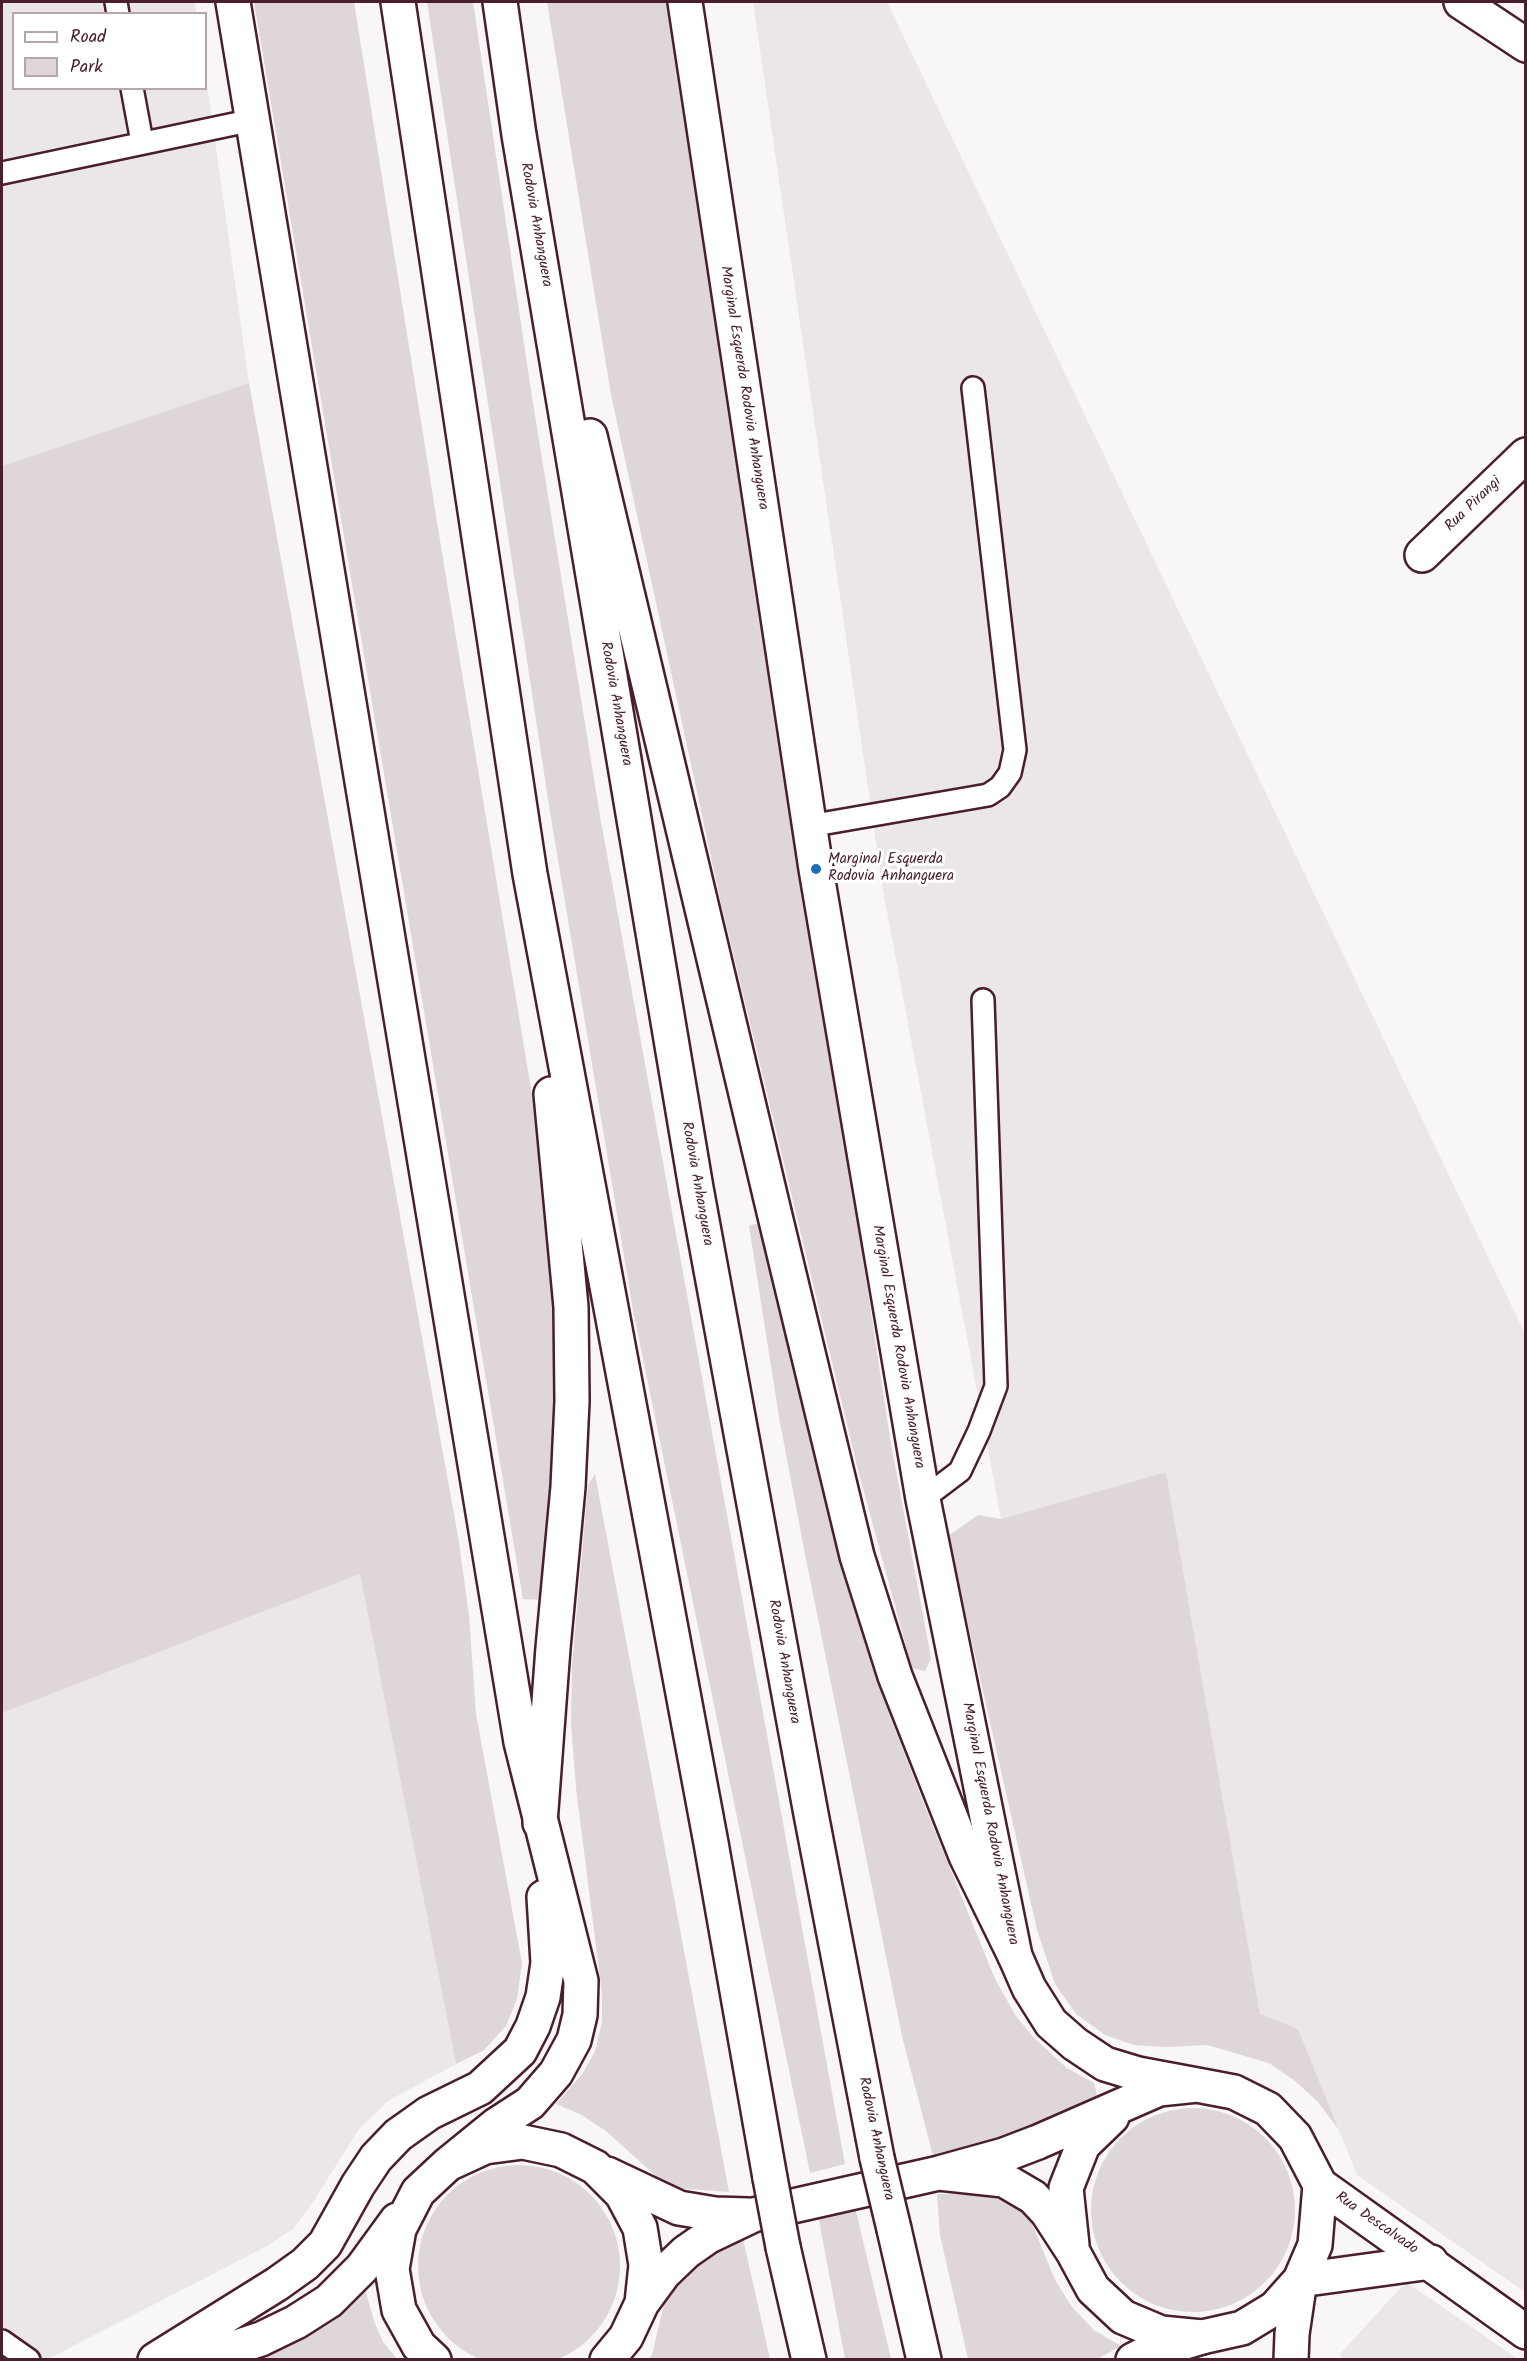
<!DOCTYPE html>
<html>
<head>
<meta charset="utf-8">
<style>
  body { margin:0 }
  #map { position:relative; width:1527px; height:2361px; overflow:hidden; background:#f8f6f7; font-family:Kalam,sans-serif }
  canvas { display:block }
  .frame { position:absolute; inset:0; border:3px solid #4a1f2b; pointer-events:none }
  .legend { position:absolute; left:12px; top:12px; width:195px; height:78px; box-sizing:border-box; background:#fff; border:2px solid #b7a5aa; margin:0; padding:8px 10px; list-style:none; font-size:18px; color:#4a1f2b }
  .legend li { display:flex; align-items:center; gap:12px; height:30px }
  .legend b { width:30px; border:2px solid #b7a5aa }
</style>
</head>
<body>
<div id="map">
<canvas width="1527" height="2361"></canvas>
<div class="frame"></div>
<ul class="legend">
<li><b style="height:8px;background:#fff"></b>Road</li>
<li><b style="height:16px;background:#ded6d9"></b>Park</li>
</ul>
</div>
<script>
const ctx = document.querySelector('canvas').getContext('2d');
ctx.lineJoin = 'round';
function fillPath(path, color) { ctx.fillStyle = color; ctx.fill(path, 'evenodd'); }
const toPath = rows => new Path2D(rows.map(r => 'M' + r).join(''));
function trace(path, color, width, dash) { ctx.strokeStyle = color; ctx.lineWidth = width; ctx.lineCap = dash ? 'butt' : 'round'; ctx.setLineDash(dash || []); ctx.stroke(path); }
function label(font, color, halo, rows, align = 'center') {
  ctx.font = font + ' Kalam,sans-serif'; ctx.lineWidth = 6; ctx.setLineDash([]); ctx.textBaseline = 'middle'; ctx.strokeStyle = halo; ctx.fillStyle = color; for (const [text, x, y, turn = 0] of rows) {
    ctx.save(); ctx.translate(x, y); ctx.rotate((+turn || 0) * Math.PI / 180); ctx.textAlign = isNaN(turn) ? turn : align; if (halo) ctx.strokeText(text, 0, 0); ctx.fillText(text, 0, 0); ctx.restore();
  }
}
fillPath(toPath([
  [2,2,195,2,196,13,14,14,14,88,206,88,206,77,249,383,2,466],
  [753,2,887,2,1525,1334,1525,2292,1357,2175,1298,2029,1260,2015,1166,1472,1001,1519,883,890],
  [360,1574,456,2064,388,2101,359,2129,313,2202,293,2229,267,2246,48,2359,2,2360,2,1713],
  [1406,2282,1518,2359,1342,2359,1340,2354]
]), '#ebe6e8');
fillPath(toPath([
  [254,2,354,2,442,553,545,1173,555,1275,557,1358,556,1445,541,1600,523,1599],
  [427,2,473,2,532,397,600,816,845,2164,810,2173,633,1310,550,812],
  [547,2,673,2,890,1438,931,1658,925,1671,912,1668,859,1474,721,903,611,395],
  [249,383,458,1536,469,1615,476,1714,522,1963,517,1999,506,2026,484,2050,456,2064,360,1574,2,1713,2,466],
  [758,1223,805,1414,851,1587,886,1705,924,1804,995,1979,1016,2016,1034,2038,1067,2068,1094,2083,1097,2095,1024,2132,995,2142,933,2156,902,2036,805,1554,779,1417,749,1226],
  [1166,1472,1260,2014,1298,2029,1339,2130,1318,2102,1295,2081,1269,2063,1207,2045,1165,2047,1134,2045,1105,2035,1076,2014,1055,1984,1037,1930,948,1536,978,1515,1001,1519],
  [595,1474,729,2192,674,2188,658,2178,606,2131,580,2114,556,2104,583,2073,595,2051,602,2023,602,1994,576,1788,571,1723,572,1665,588,1485],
  '1091 2210a102 102 0 1 1 204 0a102 102 0 1 1-204 0Z',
  '418 2266a101 101 0 1 1 202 0a101 101 0 1 1-202 0Z',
  [937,2194,998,2195,1017,2204,1028,2214,1055,2280,1072,2307,1094,2330,1121,2346,1097,2359,968,2359,940,2235],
  [855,2207,891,2359,845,2359,818,2215],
  [743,2239,770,2359,648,2360,652,2355,665,2300,679,2279,695,2262,736,2240],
  [365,2289,374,2321,383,2342,397,2359,250,2360,308,2335,334,2321]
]), '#ded6d9');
const service = toPath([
  [116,2,118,14],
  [132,88,142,142],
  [2,173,253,120],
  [809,826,988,795,1000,787,1010,773,1015,750,973,388],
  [923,1499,960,1471,979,1431,996,1386,983,1000],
  [2,2341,29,2360]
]);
const minor = toPath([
  [1461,2,1526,45],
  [1422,555,1526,455]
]);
const tertiary = toPath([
  [233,2,521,1742,581,1981,580,2015,574,2040,556,2073,530,2103,496,2125,448,2164],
  [685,2,816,869,923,1499,1015,1956,1029,1988,1051,2023,1075,2044,1105,2064,1138,2074,1197,2085],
  [607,2174,679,2208,715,2214,748,2215],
  [1320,2185,1526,2332],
  [1072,2245,1066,2188,1083,2145,1112,2117],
  [642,2303,664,2273,686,2252,709,2236,753,2215,939,2173,1004,2155,1038,2142,1159,2089,1197,2085,1234,2092,1268,2109,1295,2137,1320,2185,1315,2245,1300,2280,1275,2308,1242,2328,1202,2337,1161,2333,1123,2317,1093,2289,1073,2252,1047,2212,1033,2197,1004,2180,939,2173],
  [155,2360,277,2284,305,2264,325,2244,358,2185,376,2158,398,2135,429,2113,480,2088,520,2051,533,2026,543,1997,548,1963,544,1897],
  [197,2360,261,2339,296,2322,329,2301,362,2268,397,2220],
  [434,2360,419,2346,399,2310,392,2269,399,2229,418,2192,448,2164,485,2147,523,2142,561,2150,595,2167,622,2194,640,2228,646,2265,642,2303,626,2337,607,2360],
  [1291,2360,1292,2334,1300,2280,1431,2262]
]);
const motorway = toPath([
  [398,2,530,874,711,1843,770,2178],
  [500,2,519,135,696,1188,811,1814,877,2158],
  [590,436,775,1216,857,1556,895,1676,966,1856,1015,1956],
  [540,1823,553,1648,568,1487,572,1401,571,1307,551,1094],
  [894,2229,924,2360],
  [783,2247,809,2360],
  [1133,2360,1145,2354,1202,2337]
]);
trace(service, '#4a1f2b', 26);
trace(minor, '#4a1f2b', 38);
trace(tertiary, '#4a1f2b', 38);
trace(motorway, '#4a1f2b', 38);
trace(service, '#fff', 21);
trace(minor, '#fff', 33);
trace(tertiary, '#fff', 33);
trace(motorway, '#fff', 33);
const motorwayBridge = toPath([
  [877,2158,894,2229],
  [770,2178,783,2247]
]);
trace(motorwayBridge, '#4a1f2b', 38, []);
trace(motorwayBridge, '#fff', 33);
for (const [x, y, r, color] of [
  [816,869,6,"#1f6fb2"]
]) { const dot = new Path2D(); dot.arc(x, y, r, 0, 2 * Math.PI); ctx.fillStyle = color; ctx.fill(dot); trace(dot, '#fff', 2); }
label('15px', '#4a1f2b', '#fff', [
  ["Rodovia Anhanguera",535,225,80],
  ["Marginal Esquerda Rodovia Anhanguera",743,388,81],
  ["Rua Pirangi",1474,505,-44],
  ["Rodovia Anhanguera",615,704,80],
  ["Rodovia Anhanguera",696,1184,80],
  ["Marginal Esquerda Rodovia Anhanguera",897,1347,80],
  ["Rodovia Anhanguera",783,1662,80],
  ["Marginal Esquerda Rodovia Anhanguera",989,1824,79],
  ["Rodovia Anhanguera",875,2139,78],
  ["Rua Descalvado",1376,2224,35]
]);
label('15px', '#4a1f2b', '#fff', [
  ["Marginal Esquerda",828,860],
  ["Rodovia Anhanguera",828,877]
], 'left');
</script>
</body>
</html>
